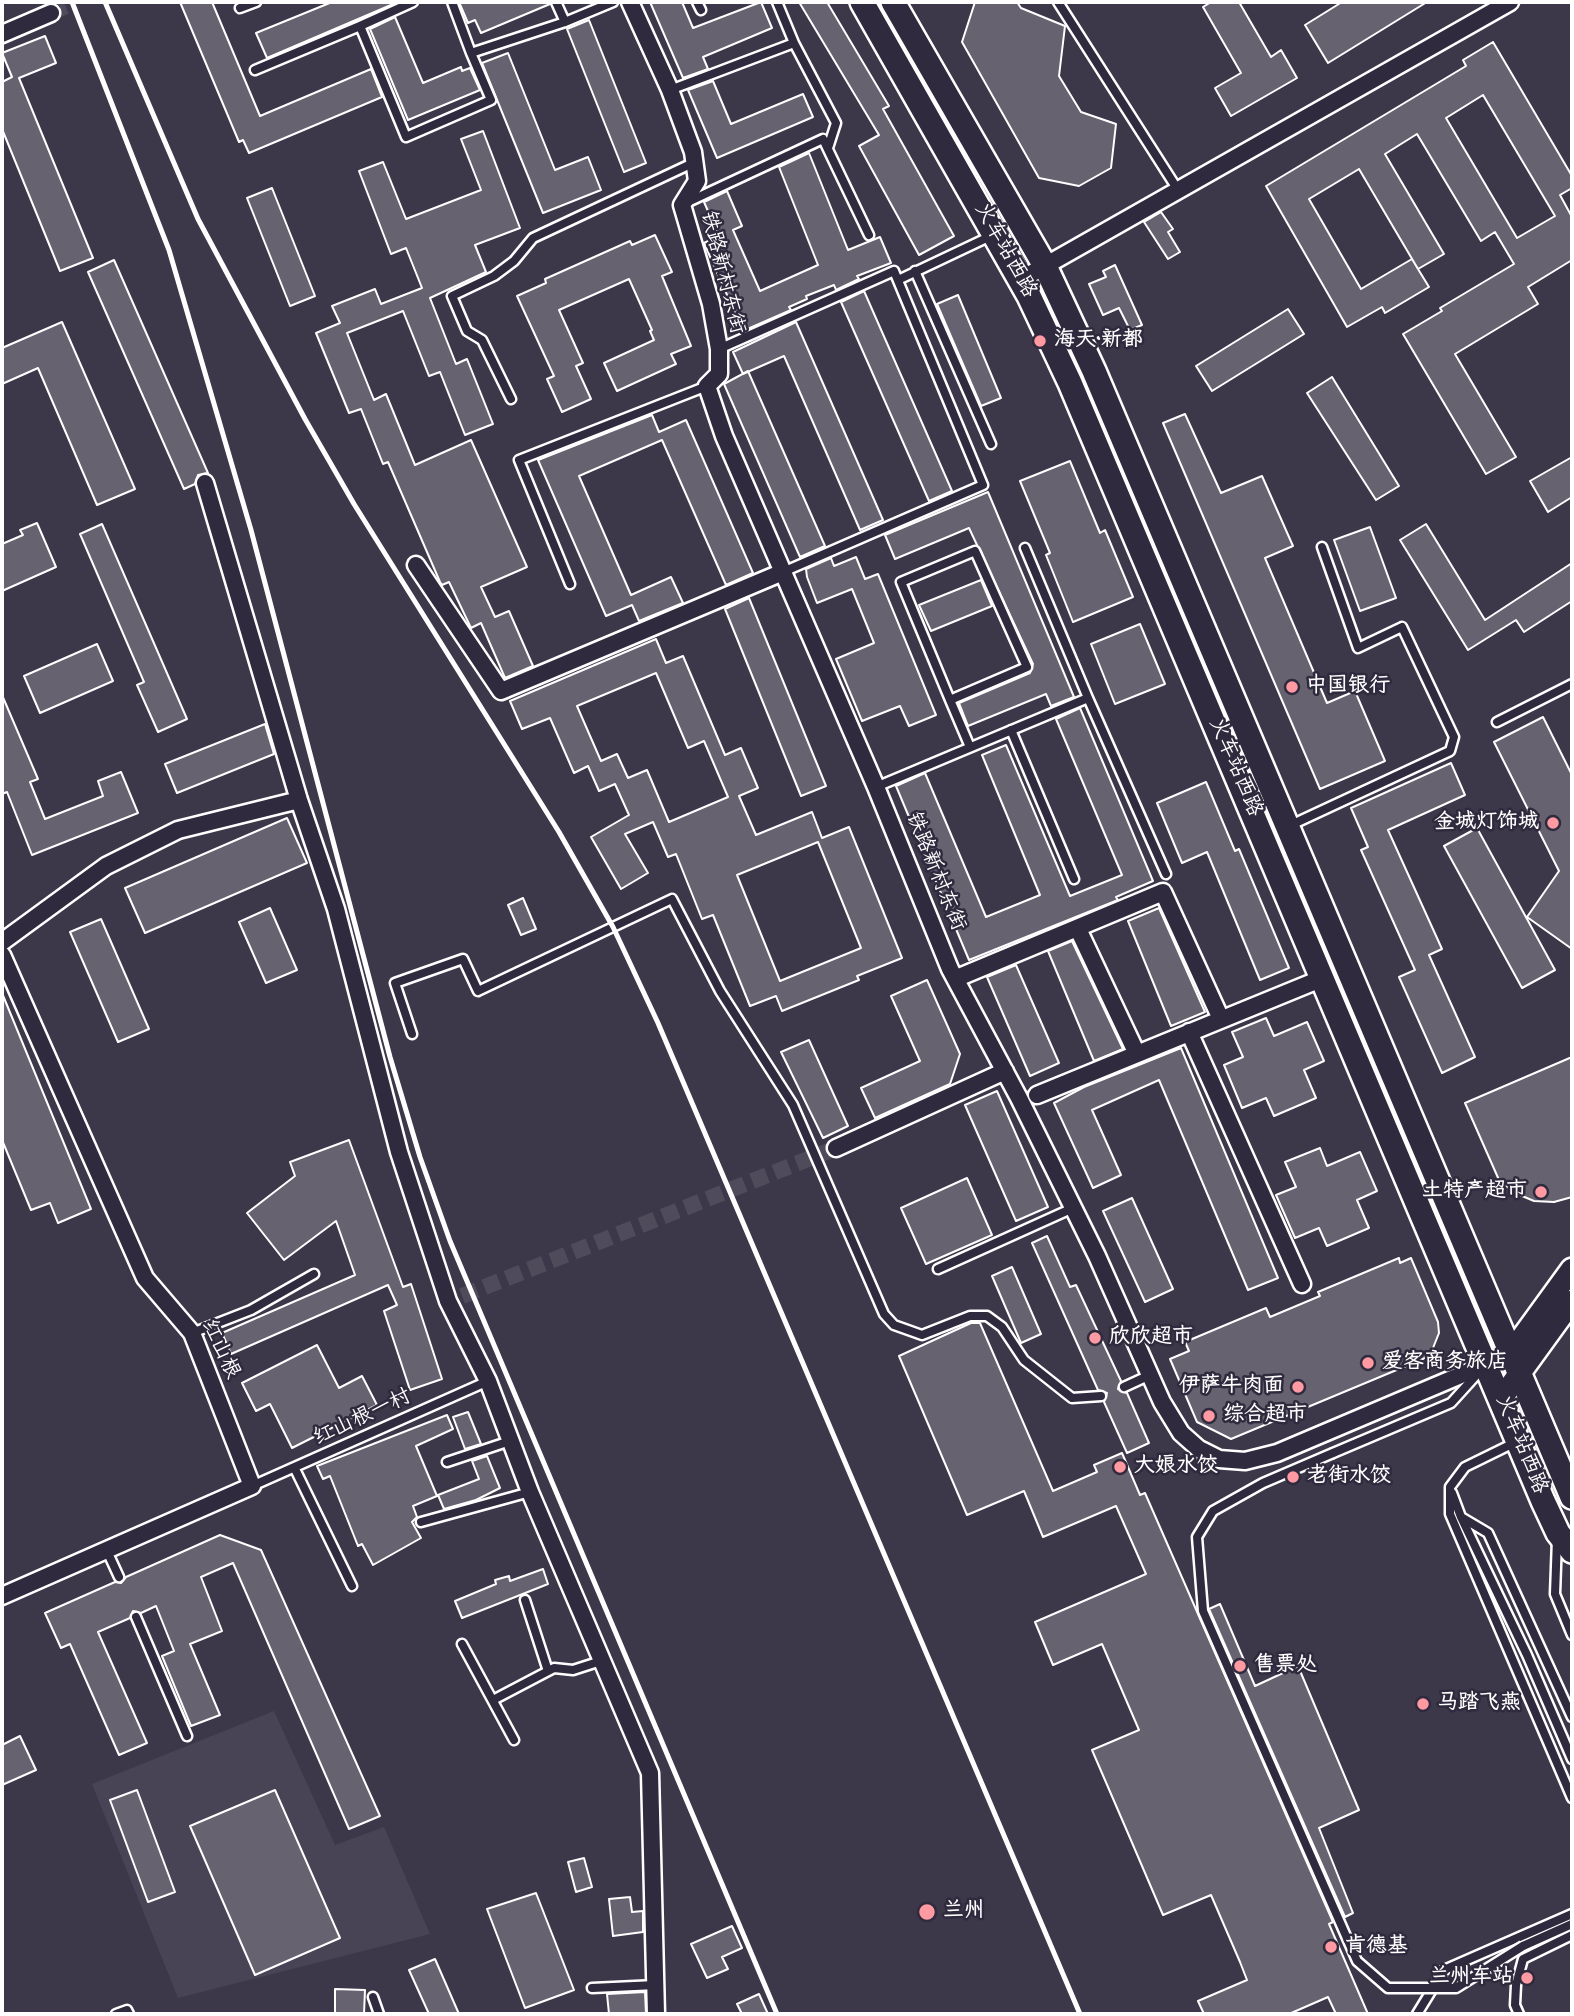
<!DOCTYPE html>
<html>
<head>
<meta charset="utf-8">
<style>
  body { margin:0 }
  #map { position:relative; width:1574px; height:2016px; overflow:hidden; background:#3c3749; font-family:Kalam,sans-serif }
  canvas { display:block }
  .frame { position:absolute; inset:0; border:4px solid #fff; pointer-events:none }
</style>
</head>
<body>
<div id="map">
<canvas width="1574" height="2016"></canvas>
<div class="frame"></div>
</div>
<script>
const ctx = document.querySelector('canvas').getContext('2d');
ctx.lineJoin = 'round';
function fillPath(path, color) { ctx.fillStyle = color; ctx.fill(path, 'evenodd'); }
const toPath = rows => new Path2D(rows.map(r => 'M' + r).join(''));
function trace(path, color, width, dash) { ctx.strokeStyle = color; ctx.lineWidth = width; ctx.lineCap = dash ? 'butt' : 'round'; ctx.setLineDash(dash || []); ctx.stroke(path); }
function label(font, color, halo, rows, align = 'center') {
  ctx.font = font + ' Kalam,"LXGW WenKai TC",sans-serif'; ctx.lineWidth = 5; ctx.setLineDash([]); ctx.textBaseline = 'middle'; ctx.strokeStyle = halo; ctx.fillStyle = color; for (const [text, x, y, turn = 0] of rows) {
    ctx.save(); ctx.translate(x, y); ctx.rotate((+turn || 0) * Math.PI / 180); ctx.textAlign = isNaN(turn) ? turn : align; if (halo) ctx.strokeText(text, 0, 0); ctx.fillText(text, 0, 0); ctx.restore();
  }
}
fillPath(toPath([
  [274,1711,335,1845,384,1827,430,1934,178,1998,92,1784]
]), '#494455');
const building = toPath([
  [180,2,212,2,260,116,371,69,382,97,249,153,243,140,239,142,180,2],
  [332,2,398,2,267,58,256,33,332,2],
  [459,2,550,2,550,4,481,33,475,20,468,23,459,2],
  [650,2,682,2,693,28,761,2,772,28,703,57,708,69,683,78,650,2],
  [799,2,827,2,889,106,883,109,954,236,919,255,859,146,879,135,799,2],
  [975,2,1017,2,1021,8,1065,26,1059,76,1081,112,1116,124,1111,168,1079,186,1039,178,962,42,975,2],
  [1211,2,1239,2,1271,57,1281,50,1297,78,1231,116,1215,88,1241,73,1203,7,1211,2],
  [1342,2,1427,2,1328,63,1305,25,1342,2],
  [395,17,423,83,461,67,462,71,470,68,480,90,408,120,370,29,395,17],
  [589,20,646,163,624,172,567,29,589,20],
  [45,36,56,63,19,78,93,258,60,271,2,129,2,82,12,77,2,53,45,36],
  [1493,42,1572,176,1572,188,1560,195,1572,217,1572,260,1528,287,1538,304,1455,354,1516,457,1486,474,1403,334,1442,311,1440,308,1514,264,1495,232,1481,241,1417,134,1385,154,1444,254,1418,269,1429,287,1385,313,1382,307,1347,327,1266,186,1466,66,1463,60,1493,42],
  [1483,95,1555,216,1517,238,1446,118,1483,95],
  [1359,169,1418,269,1412,259,1361,289,1309,199,1359,169],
  [508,53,555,170,588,157,601,190,543,213,482,63,508,53],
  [713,81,731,124,803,94,813,117,717,158,688,90,713,81],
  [483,131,520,228,475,245,486,272,430,298,456,364,467,359,493,424,465,435,440,372,429,376,403,311,347,333,374,400,386,394,415,465,471,440,527,567,481,587,495,617,509,611,533,666,505,678,481,623,471,628,449,582,442,585,440,582,388,462,383,464,361,409,349,413,316,333,340,323,332,306,375,289,381,304,422,288,406,248,391,254,359,171,383,162,406,219,481,190,461,139,483,131],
  [809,153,848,250,880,237,891,263,857,276,859,279,836,290,834,285,806,296,807,299,789,307,791,310,743,331,704,243,719,236,704,202,727,191,742,226,733,230,760,291,818,265,779,167,809,153],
  [272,188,315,296,290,306,247,198,272,188],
  [1161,212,1173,229,1168,232,1180,252,1168,259,1144,222,1161,212],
  [655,235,672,272,662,276,691,346,671,354,676,364,617,391,604,363,654,340,650,331,652,330,629,279,559,310,583,363,576,366,591,399,562,412,547,379,554,376,517,296,546,283,545,279,630,241,632,245,655,235],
  [114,260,208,473,198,475,195,484,184,489,88,272,114,260],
  [1115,265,1142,325,1130,330,1119,308,1103,315,1089,284,1106,277,1103,271,1115,265],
  [864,291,952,491,929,501,841,302,864,291],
  [958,295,1001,398,981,406,937,304,958,295],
  [1288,309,1304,334,1212,391,1196,366,1288,309],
  [62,322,135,489,97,505,38,368,2,384,2,348,62,322],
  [796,322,883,520,860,530,784,356,743,374,733,352,796,322],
  [748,371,825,546,800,557,724,384,748,371],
  [1332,377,1399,486,1376,500,1307,393,1332,377],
  [1185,414,1221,493,1262,476,1293,546,1265,558,1327,703,1355,691,1385,761,1320,789,1163,423,1185,414],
  [652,415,659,432,686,420,753,573,726,585,662,440,579,476,631,595,671,577,683,603,639,621,632,605,606,616,538,460,652,415],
  [1572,457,1572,497,1548,512,1530,481,1572,457],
  [1070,461,1100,533,1105,530,1133,597,1073,622,1046,555,1050,553,1020,481,1070,461],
  [988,492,1074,697,1051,706,1046,694,968,726,959,703,1030,673,1033,664,969,528,895,559,885,535,988,492],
  [37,523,56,567,2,591,2,544,23,535,20,530,37,523],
  [102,524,187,719,158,732,137,685,144,682,80,534,102,524],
  [1426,524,1485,620,1572,563,1572,601,1524,632,1516,620,1468,650,1400,540,1426,524],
  [1370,527,1396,598,1360,611,1334,540,1370,527],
  [856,557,865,579,878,574,936,715,909,726,900,706,862,721,836,659,874,643,852,589,817,603,807,577,806,569,831,558,834,566,856,557],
  [981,580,992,606,931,631,919,605,981,580],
  [749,598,826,786,801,796,725,609,749,598],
  [1140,624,1165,684,1115,704,1091,644,1140,624],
  [656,639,666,663,683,656,725,755,741,748,758,788,739,796,756,835,812,812,822,838,849,827,902,958,857,976,859,980,782,1011,776,996,750,1006,713,915,702,919,676,854,668,857,653,822,625,834,648,873,621,889,591,837,629,815,615,784,599,791,588,766,574,773,550,718,522,729,510,701,656,639],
  [656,673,688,748,704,741,728,797,669,822,647,770,628,778,617,754,601,761,577,706,656,673],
  [818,842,861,948,780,981,737,875,818,842],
  [97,644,113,681,40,713,24,676,97,644],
  [2,695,38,779,30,782,45,819,103,796,98,781,121,772,138,813,32,855,7,792,2,794,2,695],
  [1080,708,1153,881,1116,897,1118,900,969,960,896,786,925,773,986,917,1040,895,982,755,1006,745,1070,896,1122,875,1056,719,1080,708],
  [1543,717,1572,775,1572,949,1527,917,1559,871,1494,742,1543,717],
  [265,724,274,754,177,793,165,764,265,724],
  [1451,763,1465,795,1388,830,1442,949,1429,955,1475,1057,1442,1073,1399,977,1415,970,1361,850,1368,847,1351,808,1451,763],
  [1206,782,1235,851,1239,849,1289,968,1260,980,1207,852,1182,863,1157,803,1206,782],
  [287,818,307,863,145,933,125,888,287,818],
  [1477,828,1555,970,1522,988,1444,846,1477,828],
  [523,898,536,929,521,935,508,905,523,898],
  [270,908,297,970,266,983,239,922,270,908],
  [1159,908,1205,1012,1171,1026,1128,921,1159,908],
  [101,919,149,1029,118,1042,70,932,101,919],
  [1072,941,1123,1049,1094,1061,1048,951,1072,941],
  [1016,965,1059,1063,1030,1076,987,977,1016,965],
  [927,980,960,1054,950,1084,875,1118,861,1088,920,1061,891,996,927,980],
  [2,993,91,1209,58,1223,50,1203,31,1210,2,1140,2,993],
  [1266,1018,1274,1036,1307,1022,1324,1061,1304,1070,1316,1098,1274,1116,1266,1098,1242,1108,1224,1065,1243,1057,1232,1032,1266,1018],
  [809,1040,848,1126,823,1138,781,1052,809,1040],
  [1181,1048,1278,1278,1248,1290,1159,1080,1092,1110,1121,1175,1093,1188,1054,1103,1084,1087,1181,1048],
  [1572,1057,1572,1197,1554,1202,1534,1201,1515,1193,1499,1180,1465,1103,1572,1057],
  [997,1091,1048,1207,1016,1221,965,1105,997,1091],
  [349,1140,403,1287,411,1284,442,1379,410,1390,384,1311,397,1305,388,1285,231,1354,222,1333,355,1275,336,1221,284,1260,247,1213,295,1176,290,1162,349,1140],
  [1320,1148,1327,1166,1360,1152,1377,1191,1357,1200,1369,1228,1327,1246,1319,1228,1295,1238,1276,1195,1296,1187,1285,1162,1320,1148],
  [967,1178,992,1235,926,1264,901,1208,967,1178],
  [1132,1198,1173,1289,1145,1302,1103,1211,1132,1198],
  [1047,1236,1070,1287,1076,1285,1121,1381,1118,1389,1127,1393,1149,1443,1127,1453,1104,1402,1107,1393,1098,1390,1032,1243,1047,1236],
  [1399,1258,1400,1263,1411,1258,1438,1322,1439,1333,1431,1353,1423,1359,1231,1439,1197,1422,1170,1359,1189,1351,1185,1342,1266,1308,1270,1317,1320,1296,1318,1292,1399,1258],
  [1012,1267,1041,1334,1021,1343,992,1276,1012,1267],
  [971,1323,980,1323,1053,1491,1097,1472,1094,1465,1122,1453,1140,1495,1145,1493,1333,1922,1329,1924,1368,2014,1336,2014,1328,1997,1289,2014,1204,2014,1198,2001,1247,1980,1240,1962,1211,1895,1163,1915,1127,1831,1092,1750,1139,1730,1102,1644,1053,1665,1035,1622,1146,1574,1116,1506,1043,1537,1024,1491,967,1515,899,1356,971,1323],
  [317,1345,339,1388,362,1376,377,1405,292,1448,270,1404,256,1411,242,1383,317,1345],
  [468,1412,481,1444,465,1449,453,1417,468,1412],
  [447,1415,453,1429,416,1446,437,1496,413,1506,417,1517,412,1522,421,1538,373,1565,362,1544,358,1546,330,1476,323,1479,317,1466,447,1415],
  [487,1456,500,1488,476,1500,444,1509,438,1495,479,1479,472,1461,487,1456],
  [220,1535,261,1550,380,1816,349,1829,233,1563,201,1577,222,1631,190,1644,220,1715,191,1726,162,1656,174,1651,156,1606,141,1613,133,1611,130,1618,98,1632,147,1743,119,1755,70,1644,61,1648,45,1613,115,1582,121,1583,126,1577,220,1535],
  [543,1569,548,1584,462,1618,455,1601,496,1584,495,1580,509,1576,510,1581,543,1569],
  [1220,1604,1255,1686,1298,1666,1359,1810,1319,1828,1353,1913,1345,1917,1209,1609,1220,1604],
  [20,1736,36,1770,2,1785,2,1745,20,1736],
  [137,1790,175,1892,148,1902,110,1800,137,1790],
  [275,1790,340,1938,255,1975,190,1826,275,1790],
  [584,1858,592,1887,576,1892,568,1862,584,1858],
  [536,1893,574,1990,525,2008,487,1909,536,1893],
  [630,1897,632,1912,643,1911,643,1932,613,1936,609,1899,630,1897],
  [732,1926,742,1948,722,1957,728,1969,707,1978,691,1944,732,1926],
  [435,1959,459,2014,429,2014,409,1970,435,1959],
  [335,1989,365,1990,364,2014,335,2014,335,1989],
  [645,1992,646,2014,609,2014,607,1994,645,1992],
  [759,1994,768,2014,742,2014,737,2004,759,1994]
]);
fillPath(building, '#666270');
trace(building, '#fff', 2);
trace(toPath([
  [51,13,75,2],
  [462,1296,836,1148]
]), '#504b5b', 16, [16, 8]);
const service = toPath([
  [452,2,471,53],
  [556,2,565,22],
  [697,2,701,10],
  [1058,2,1178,190],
  [240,8,256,2],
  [360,26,413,2],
  [794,43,836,123,828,148],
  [255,70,360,26,406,137,491,100,471,53,565,22,613,2],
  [670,90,794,43,777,2],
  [688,202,823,139,869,235],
  [915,271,991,444],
  [898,280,993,235],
  [719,349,894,271,983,485,783,572],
  [511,399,482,340,467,331,452,296,494,276,514,261,533,238,695,162],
  [570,584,519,460,707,386],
  [1088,698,1166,874],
  [950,700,1027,667,975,551,901,582,950,700,970,747],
  [1497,722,1572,684],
  [1011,730,1074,879],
  [876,787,1088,698,1025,548],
  [1291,825,1450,751,1454,737,1402,627,1358,648,1322,547],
  [412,1034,395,983,463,959,478,991,672,899,720,991,793,1105,884,1314,894,1325,922,1335,970,1316,987,1316,1002,1327,1024,1360,1072,1398,1101,1396],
  [938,1269,1073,1208],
  [192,1333,251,1310,314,1274],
  [1124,1387,1150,1375],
  [1516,1442,1465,1467,1450,1487,1450,1514,1572,1798],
  [1333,1453,1451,1403,1480,1371],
  [447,1462,510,1441],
  [295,1469,352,1586],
  [252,1486,488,1381],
  [1452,1493,1461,1517,1488,1533,1572,1717],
  [1461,1517,1527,1655,1572,1759],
  [421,1522,530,1492],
  [1557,1539,1555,1594,1572,1635],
  [107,1551,119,1577],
  [525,1600,548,1671],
  [136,1617,187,1736],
  [462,1644,514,1740],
  [493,1700,554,1668,573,1670,604,1660],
  [1523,1946,1572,1924],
  [592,1988,656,1985],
  [373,1997,379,2014],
  [116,2014,127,2010,129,2014],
  [1417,2014,1444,1970,1572,1914],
  [1519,2014,1515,2005,1516,1985,1523,1959,1572,1935]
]);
const minor = toPath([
  [630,2,670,90,693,152,697,181,682,205,711,304,719,349,719,374,707,386,724,436,876,787,950,969,1019,1098,1097,1256,1162,1402,1181,1433,1199,1449,1219,1459,1245,1461,1277,1453,1487,1364],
  [2,34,51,13],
  [1020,280,1510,2],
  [205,483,299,800,336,909,399,1152,448,1301,488,1381,530,1492,650,1773,656,2014],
  [416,565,501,691,783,572],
  [1078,929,1137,1054],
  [2,942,106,866,178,830,299,800],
  [2,955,145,1278,192,1333,252,1486,2,1596],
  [957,978,1163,892,1221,1019],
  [1189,1032,1302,1284],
  [1037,1095,1323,978],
  [836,1148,1005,1071]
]);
const tertiary = toPath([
  [1511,1353,1572,1269],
  [1501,1399,1572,1301]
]);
const secondary = toPath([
  [862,2,1029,296,1070,383,1543,1501,1558,1533,1572,1551],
  [893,2,1045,266,1094,371,1572,1497]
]);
trace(service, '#fff', 13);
trace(minor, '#fff', 21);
trace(tertiary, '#fff', 26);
trace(secondary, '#fff', 28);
trace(service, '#2f2a3d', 8);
trace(minor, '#2f2a3d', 16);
trace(tertiary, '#2f2a3d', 21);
trace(secondary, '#2f2a3d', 23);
trace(toPath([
  [72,2,169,250,251,530,390,1057,420,1157,450,1241,777,2014],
  [105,2,198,219,305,419,354,504,559,832,613,927,658,1023,1080,2014]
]), '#fff', 5);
const serviceBridge = toPath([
  [1333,1453,1263,1483,1213,1511,1197,1537,1203,1611,1357,1961,1388,1988,1456,1988,1523,1946]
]);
trace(serviceBridge, '#fff', 13, []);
trace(serviceBridge, '#2f2a3d', 8);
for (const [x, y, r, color] of [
  [1040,341,7,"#ff9aa2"],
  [1292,687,7,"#ff9aa2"],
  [1553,823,7,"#ff9aa2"],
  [1541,1192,7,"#ff9aa2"],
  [1095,1338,7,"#ff9aa2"],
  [1368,1363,7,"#ff9aa2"],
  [1298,1387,7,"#ff9aa2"],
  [1209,1416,7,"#ff9aa2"],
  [1120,1467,7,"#ff9aa2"],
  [1293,1477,7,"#ff9aa2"],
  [1240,1666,7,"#ff9aa2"],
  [1423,1704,7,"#ff9aa2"],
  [927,1912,9,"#ff9aa2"],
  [1331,1947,7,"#ff9aa2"],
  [1527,1978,7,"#ff9aa2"]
]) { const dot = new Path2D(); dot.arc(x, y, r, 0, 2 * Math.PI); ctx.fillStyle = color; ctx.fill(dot); trace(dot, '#2f2a3d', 2.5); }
label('21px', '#fff', '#2f2a3d', [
  ["火车站西路",1004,251,61],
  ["铁路新村东街",721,273,76],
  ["火车站西路",1234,768,67],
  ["铁路新村东街",934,872,68],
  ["红山根",219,1350,65],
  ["红山根一村",363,1419,-25],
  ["火车站西路",1520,1445,68]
]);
label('bold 21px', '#fff', '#2f2a3d', [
  ["海天·新都",1054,341],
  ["中国银行",1306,687],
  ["金城灯饰城",1539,823,"right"],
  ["土特产超市",1527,1192,"right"],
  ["欣欣超市",1109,1338],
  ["爱客商务旅店",1382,1363],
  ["伊萨牛肉面",1284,1387,"right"],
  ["综合超市",1223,1416],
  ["大娘水饺",1134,1467],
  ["老街水饺",1307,1477],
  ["售票处",1254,1666],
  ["马踏飞燕",1437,1704],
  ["兰州",943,1912],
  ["肯德基",1345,1947],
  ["兰州车站",1513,1978,"right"]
], 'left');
</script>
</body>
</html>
